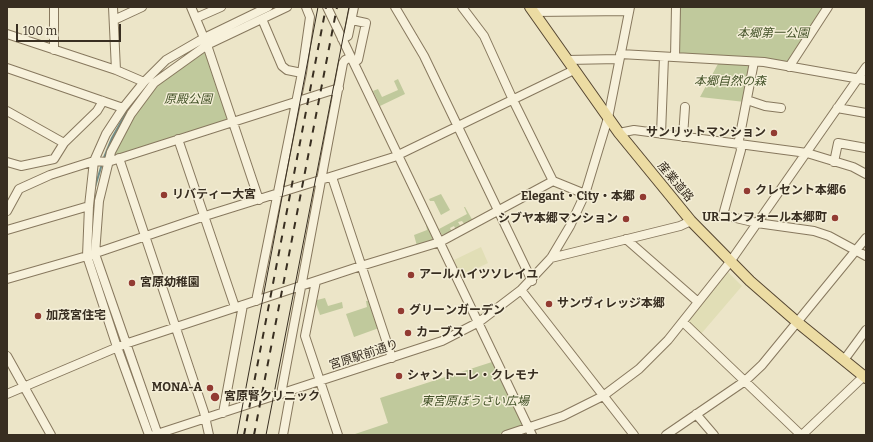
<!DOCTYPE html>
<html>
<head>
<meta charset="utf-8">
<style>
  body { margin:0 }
  #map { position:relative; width:873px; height:442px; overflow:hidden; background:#ece5c8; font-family:Bitter,serif }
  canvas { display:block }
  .frame { position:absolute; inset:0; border:8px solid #382e21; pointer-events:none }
  .scale { position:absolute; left:16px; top:24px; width:105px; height:18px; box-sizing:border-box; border:2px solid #382e21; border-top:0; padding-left:5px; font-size:12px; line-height:14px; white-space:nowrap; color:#382e21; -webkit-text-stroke:3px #f4eed7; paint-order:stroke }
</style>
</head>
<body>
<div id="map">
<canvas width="873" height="442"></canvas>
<div class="frame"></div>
<div class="scale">100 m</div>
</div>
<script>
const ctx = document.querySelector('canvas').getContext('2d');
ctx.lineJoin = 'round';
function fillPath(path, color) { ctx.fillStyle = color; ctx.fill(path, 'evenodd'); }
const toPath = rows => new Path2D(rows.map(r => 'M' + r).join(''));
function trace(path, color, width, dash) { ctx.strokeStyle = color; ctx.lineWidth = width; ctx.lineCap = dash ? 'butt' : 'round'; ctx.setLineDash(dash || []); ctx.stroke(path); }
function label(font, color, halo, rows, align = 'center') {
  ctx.font = font + ' Bitter,"Noto Sans JP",serif'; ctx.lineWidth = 3; ctx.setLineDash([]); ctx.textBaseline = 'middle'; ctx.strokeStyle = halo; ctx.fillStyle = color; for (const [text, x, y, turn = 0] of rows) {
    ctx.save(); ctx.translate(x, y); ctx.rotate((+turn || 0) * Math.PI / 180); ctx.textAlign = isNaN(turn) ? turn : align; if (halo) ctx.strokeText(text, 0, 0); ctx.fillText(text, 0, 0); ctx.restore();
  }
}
fillPath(toPath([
  [481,247,488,263,461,276,454,260],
  [727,271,742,286,701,334,687,321]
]), '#e1deb6');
fillPath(toPath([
  [679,7,825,7,787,62,756,58,677,53],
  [206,51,229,120,110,158,132,115,156,83,181,64],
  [719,62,751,63,745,102,700,97],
  [398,79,405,94,380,106,373,91,378,89,382,97,398,90,394,81],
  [441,194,450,210,441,215,434,201,430,201,429,199],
  [464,207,465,207,473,221,465,225,462,221,458,222,461,227,456,230,454,226,450,228,452,232,442,235,439,229,467,214],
  [426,224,427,224,434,241,417,246,414,235,427,230],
  [316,297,317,300,325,298,328,306,342,302,343,308,320,315,315,301],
  [366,301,370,301,379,328,354,337,346,314,367,307],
  [492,362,524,427,496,435,352,435,388,423,380,398]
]), '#c0c99c');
trace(toPath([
  [103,160,112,138,126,113,142,92],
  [95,187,102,164],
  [92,257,121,344],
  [123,348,142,400]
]), '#708e8a', 2);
const minor = toPath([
  [54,7,54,50],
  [113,7,116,70],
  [191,7,204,38],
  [327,7,532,435],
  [395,7,424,56,532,281],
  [462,7,484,36,513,100,553,181,585,194],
  [534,12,629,11],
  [196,18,221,7],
  [262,19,282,66,287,70,302,73],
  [114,20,142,7],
  [352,20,366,23,358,60,354,62],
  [7,34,116,70,144,82],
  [342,39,348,36,354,7],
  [207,45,259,200],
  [620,54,764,62,866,80],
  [675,57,676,7],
  [567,60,619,59],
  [754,62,739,140,741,150,723,215,757,223,814,231,829,236,866,256],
  [789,67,828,7],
  [7,68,123,108],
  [747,100,765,106,781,108],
  [837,108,866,113],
  [7,111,64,143],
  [619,133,634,130,807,153,853,167,866,174],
  [661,134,664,57],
  [683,137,685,107],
  [178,139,235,307],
  [119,158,204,412,209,435],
  [7,162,21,166,54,159,64,143,97,111,103,101],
  [834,162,838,143,866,148],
  [332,177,392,358],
  [7,211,19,189,50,175,94,161,108,162,339,88],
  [7,230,89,206],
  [626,239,698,302],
  [551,258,680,226,691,221],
  [7,279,87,256,205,216,394,157,574,70],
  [316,281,305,336,338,435],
  [521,290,634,435],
  [256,301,302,73,310,17,306,7],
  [683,322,801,435],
  [7,356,51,435],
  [844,360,866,330],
  [7,394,125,344,361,266,440,242,553,181],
  [281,394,343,63,345,60,351,57],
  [223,413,243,305],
  [696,414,714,435],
  [149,435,117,347,87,256,89,206,94,161,106,134,123,108,144,82,166,60,204,38,268,7],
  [154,435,442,341,479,322,521,290,551,258,570,226,585,194,608,118,630,7],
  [158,435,95,254,99,201,111,152,131,114,154,83,207,45,287,7],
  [283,435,291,391],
  [506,435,563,416,603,396,639,369,668,340,730,262,866,67],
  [666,435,745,381,762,365,866,238],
  [802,435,864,376]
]);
const major = toPath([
  [530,7,619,133,691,221,750,281,797,322,866,378]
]);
trace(minor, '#87785e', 10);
trace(major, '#554632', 12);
trace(minor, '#f7f1db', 8);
trace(major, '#ecdca3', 10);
trace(toPath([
  [237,435,318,7],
  [266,435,349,7]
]), '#382e21', 1);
trace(toPath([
  [244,435,326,7],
  [254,435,337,7]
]), '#382e21', 2, [7, 7]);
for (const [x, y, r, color] of [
  [774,133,4,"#923b32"],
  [747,191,4,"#923b32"],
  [164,195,4,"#923b32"],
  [643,197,4,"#923b32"],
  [835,218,4,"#923b32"],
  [626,219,4,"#923b32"],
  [411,275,4,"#923b32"],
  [132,283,4,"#923b32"],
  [549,304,4,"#923b32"],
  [401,311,4,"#923b32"],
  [38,316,4,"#923b32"],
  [408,333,4,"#923b32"],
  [399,376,4,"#923b32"],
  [210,388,4,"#923b32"],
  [215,397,5,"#923b32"]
]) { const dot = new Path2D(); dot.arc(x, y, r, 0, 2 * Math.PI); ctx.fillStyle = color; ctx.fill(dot); trace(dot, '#f4eed7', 1.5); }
label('italic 12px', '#445329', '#f4eed7', [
  ["本郷第一公園",773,34],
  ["本郷自然の森",730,82],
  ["原殿公園",188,100],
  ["東宮原ぼうさい広場",475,402]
]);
label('bold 12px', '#382e21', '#f4eed7', [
  ["サンリットマンション",766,133,"right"],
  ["クレセント本郷6",755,191],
  ["リバティー大宮",172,195],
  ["Elegant・City・本郷",635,197,"right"],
  ["URコンフォール本郷町",827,218,"right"],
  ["シブヤ本郷マンション",618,219,"right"],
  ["アールハイツソレイユ",419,275],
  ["宮原幼稚園",140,283],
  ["サンヴィレッジ本郷",557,304],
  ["グリーンガーデン",409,311],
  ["加茂宮住宅",46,316],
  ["カーブス",416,333],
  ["シャントーレ・クレモナ",407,376],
  ["MONA-A",202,388,"right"],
  ["宮原腎クリニック",224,397]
], 'left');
label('12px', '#382e21', '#f4eed7', [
  ["産業道路",675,182,50],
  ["宮原駅前通り",364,355,-18]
]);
</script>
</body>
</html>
